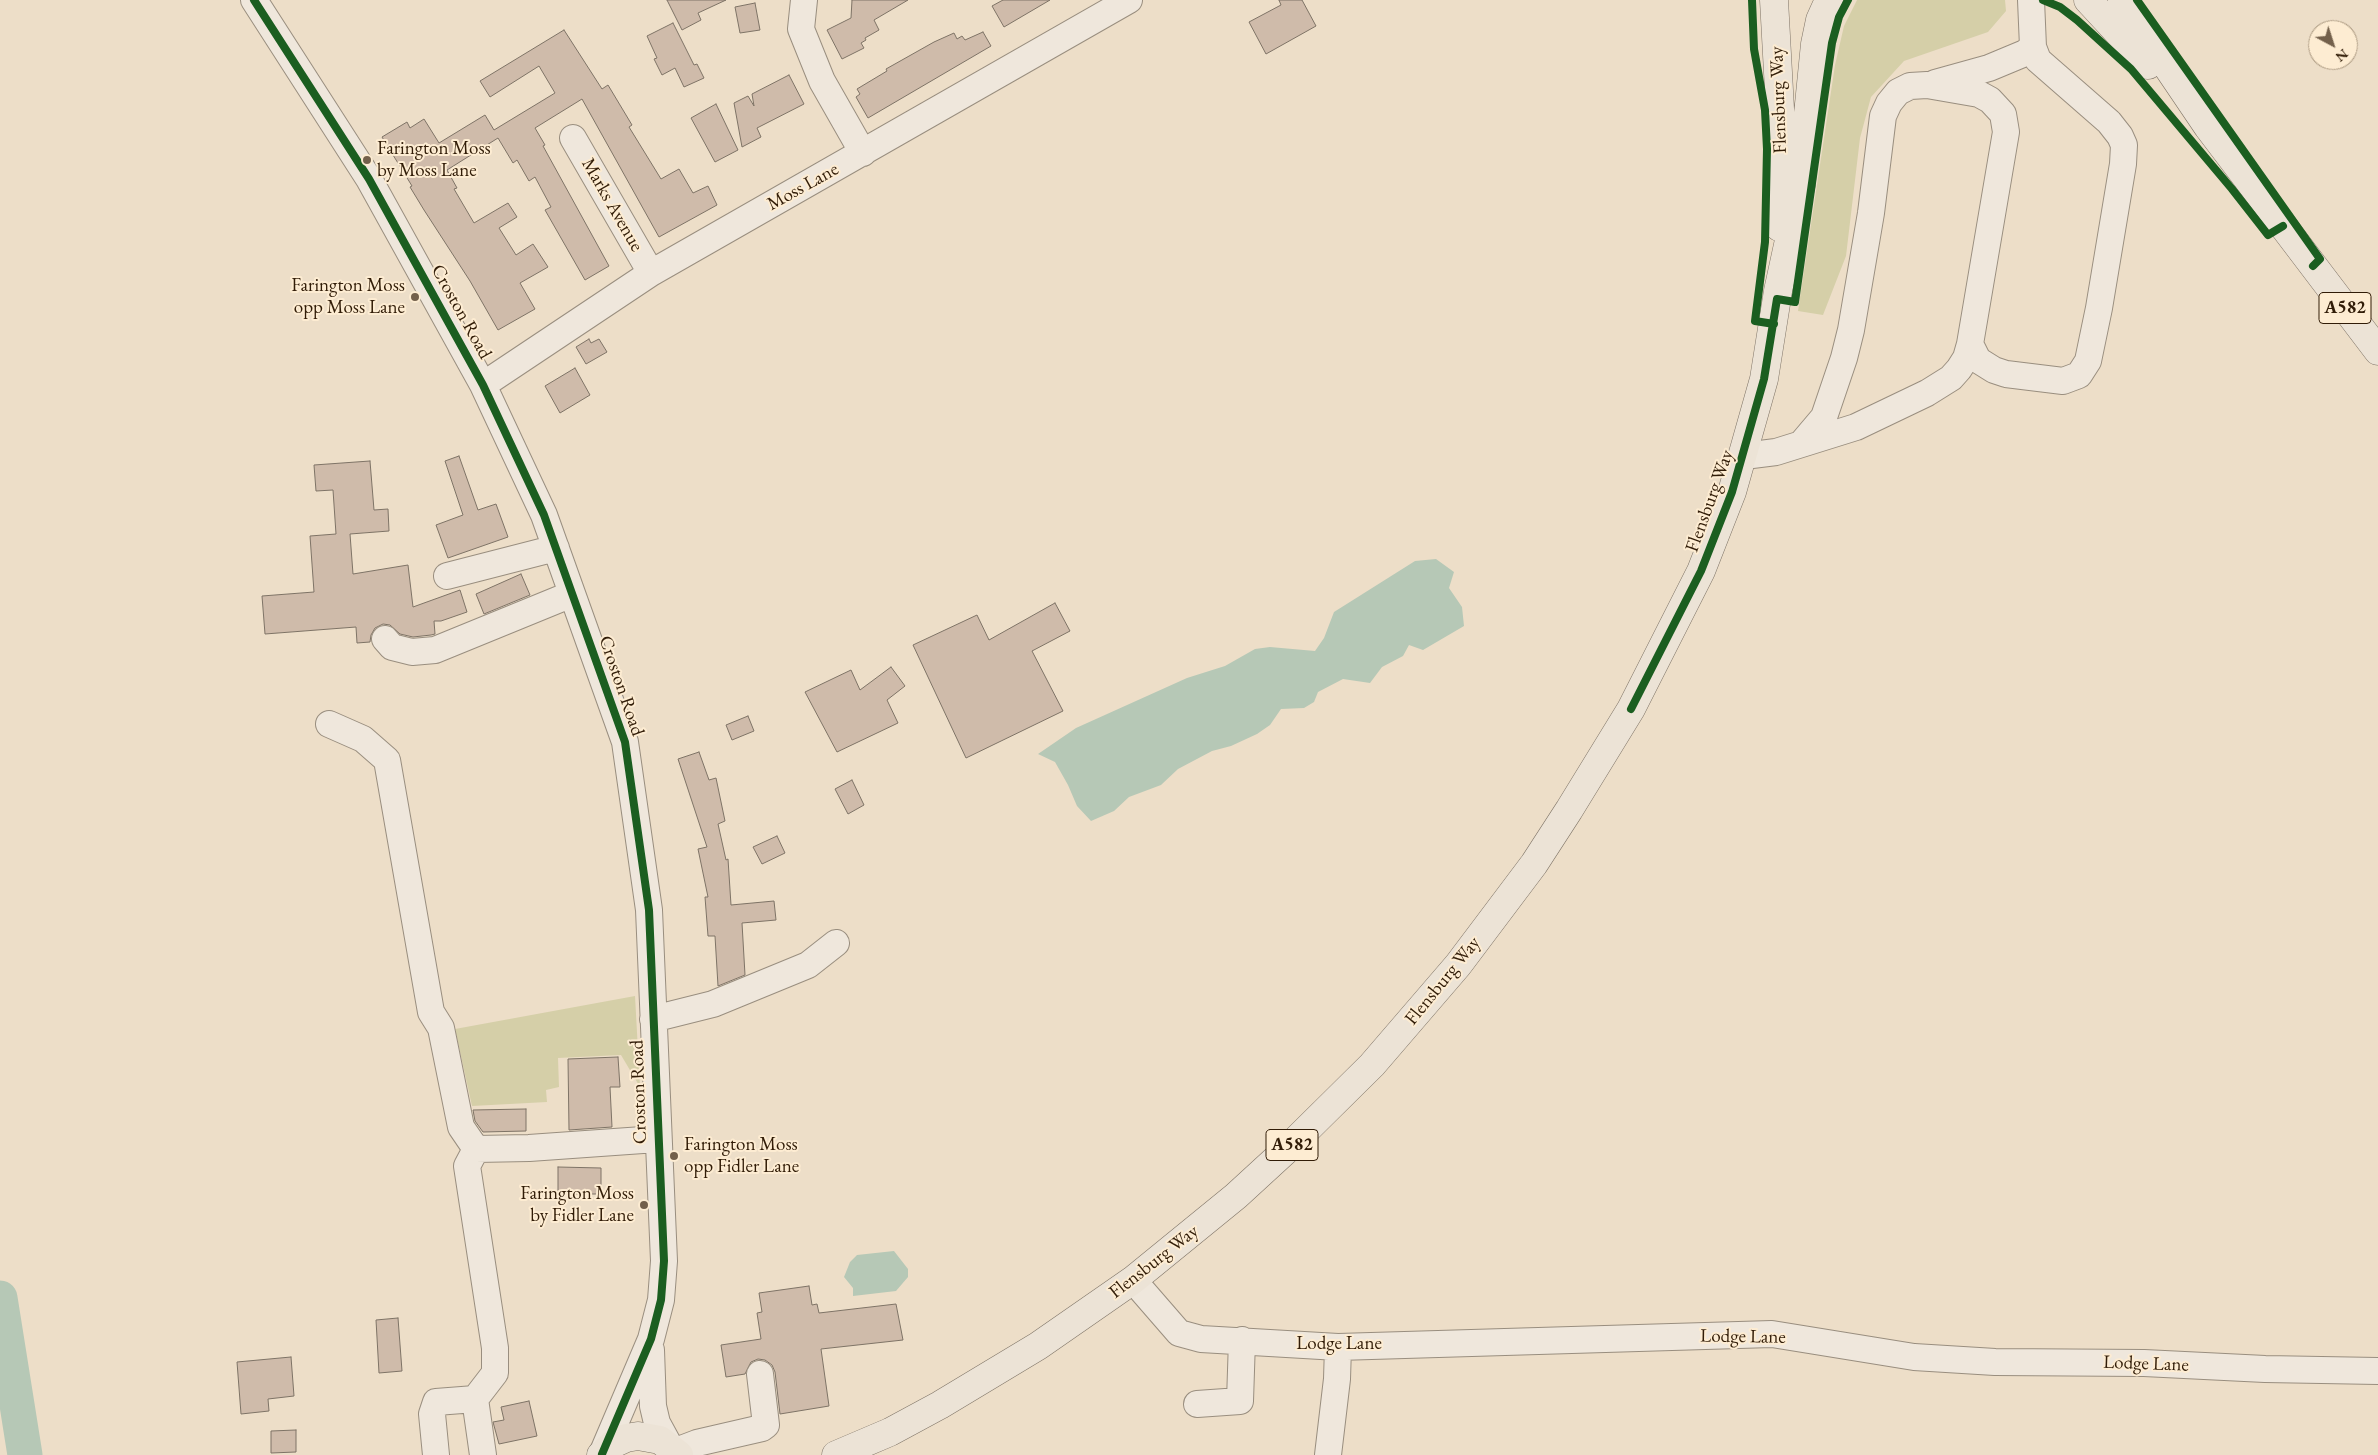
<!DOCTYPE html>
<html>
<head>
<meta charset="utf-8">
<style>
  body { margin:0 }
  #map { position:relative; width:2378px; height:1455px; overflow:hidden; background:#eddec8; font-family:"EB Garamond",serif }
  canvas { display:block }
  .north { position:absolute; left:2308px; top:20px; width:50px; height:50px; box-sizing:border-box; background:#fdecd2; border:1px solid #ab9981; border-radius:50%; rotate:140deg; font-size:14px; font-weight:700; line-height:20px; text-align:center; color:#311c07 }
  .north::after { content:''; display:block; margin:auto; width:18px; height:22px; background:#73604b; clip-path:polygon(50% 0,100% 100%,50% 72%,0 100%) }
</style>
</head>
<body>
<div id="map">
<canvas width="2378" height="1455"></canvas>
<div class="north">N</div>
</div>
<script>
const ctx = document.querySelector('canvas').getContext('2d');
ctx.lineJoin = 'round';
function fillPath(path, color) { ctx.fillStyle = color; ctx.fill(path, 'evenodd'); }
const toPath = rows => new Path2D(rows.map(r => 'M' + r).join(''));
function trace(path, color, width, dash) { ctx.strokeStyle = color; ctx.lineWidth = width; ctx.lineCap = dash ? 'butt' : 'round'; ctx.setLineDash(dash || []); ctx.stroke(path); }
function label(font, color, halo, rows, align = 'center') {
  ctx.font = font + ' "EB Garamond",serif'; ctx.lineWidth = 4; ctx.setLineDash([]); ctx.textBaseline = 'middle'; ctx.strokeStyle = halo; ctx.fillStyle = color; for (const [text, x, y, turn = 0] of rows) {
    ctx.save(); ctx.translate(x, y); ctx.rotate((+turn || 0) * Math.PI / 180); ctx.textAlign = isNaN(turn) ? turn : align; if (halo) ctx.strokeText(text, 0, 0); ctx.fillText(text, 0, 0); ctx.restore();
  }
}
fillPath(toPath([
  [1857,0,2005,0,2006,11,1988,32,1904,61,1871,97,1860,138,1846,256,1823,315,1798,311,1835,65,1844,26],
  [635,996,640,1087,621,1055,558,1058,559,1087,546,1090,547,1102,472,1106,455,1029]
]), '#d5cfa8');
fillPath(toPath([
  [1436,559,1454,572,1449,588,1462,607,1464,626,1423,650,1409,645,1403,656,1382,667,1370,683,1343,679,1318,692,1314,702,1304,708,1281,709,1270,725,1257,734,1231,746,1212,751,1178,769,1161,785,1129,797,1114,811,1091,821,1077,806,1068,785,1055,762,1038,754,1076,728,1187,678,1225,666,1255,649,1270,647,1315,651,1324,638,1334,612,1415,561],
  [894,1251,908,1269,908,1277,896,1291,853,1296,853,1288,844,1277,850,1262,857,1255]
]), '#b6c8b6');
trace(toPath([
  [0,1298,25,1455]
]), '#b6c8b6', 35);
const building = toPath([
  [667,0,726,0,698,13,701,20,682,30,667,0],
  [852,0,908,0,874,20,879,30,865,38,866,40,861,43,864,48,842,59,827,30,851,18,852,0],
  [1003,0,1050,0,1004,27,992,6,1003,0],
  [1279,0,1302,0,1316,26,1266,54,1249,22,1281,5,1279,0],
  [755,3,760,30,740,33,735,7,755,3],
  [673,23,694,65,697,64,704,78,684,87,675,68,662,75,654,59,657,58,647,36,673,23],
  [564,30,602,89,608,85,632,125,629,127,661,179,679,169,693,193,708,186,717,205,659,237,582,99,535,128,545,145,543,146,609,266,585,280,545,210,551,207,535,177,529,181,517,160,513,163,498,138,447,170,457,188,454,189,474,223,508,203,517,217,499,228,516,255,533,244,548,267,520,283,535,309,498,330,470,281,424,210,410,187,412,186,382,137,407,122,410,128,424,119,439,143,485,115,494,130,555,93,539,66,490,97,480,81,564,30],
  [983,32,991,46,868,118,856,97,860,94,857,89,887,71,886,69,934,42,954,33,957,39,962,36,965,40,983,32],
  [789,75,804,104,757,128,761,137,742,147,734,103,748,96,754,106,752,94,789,75],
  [716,104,738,150,715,162,691,118,716,104],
  [589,339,591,343,599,339,607,352,586,364,576,347,589,339],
  [575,368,590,395,560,413,545,386,575,368],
  [459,456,478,510,496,504,508,537,448,558,436,525,463,515,445,461,459,456],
  [370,461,374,510,388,509,389,531,350,534,353,574,408,565,413,607,460,590,467,612,441,621,434,621,435,634,431,635,413,637,400,634,390,625,383,624,375,628,371,635,370,642,357,643,356,627,265,634,262,596,314,592,310,536,336,534,333,490,316,491,314,465,370,461],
  [521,574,530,595,484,614,476,594,521,574],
  [1055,603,1070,631,1032,651,1063,711,966,758,913,645,977,615,989,640,1055,603],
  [891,667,905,686,887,700,898,723,837,752,805,692,851,670,860,690,891,667],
  [748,716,754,731,732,740,726,725,748,716],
  [699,752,709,780,716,778,725,821,718,824,726,860,728,859,731,905,774,901,776,920,742,923,745,975,718,986,715,936,708,936,705,897,708,897,698,849,707,847,678,759,699,752],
  [852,780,864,805,848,814,835,789,852,780],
  [777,836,785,853,762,864,753,847,777,836],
  [618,1057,620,1087,610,1087,612,1127,569,1130,568,1059,618,1057],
  [526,1109,526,1131,483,1132,475,1121,473,1110,526,1109],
  [558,1167,601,1168,601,1194,558,1194,558,1167],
  [809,1286,812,1305,817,1304,819,1313,896,1304,903,1340,821,1349,829,1406,780,1414,775,1372,772,1365,765,1360,758,1359,751,1362,745,1374,726,1377,721,1345,761,1339,757,1313,762,1312,759,1293,809,1286],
  [398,1318,402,1371,379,1373,376,1320,398,1318],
  [291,1357,294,1396,268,1399,269,1411,241,1414,237,1362,291,1357],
  [529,1401,537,1436,499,1444,493,1422,504,1420,501,1407,529,1401],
  [296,1430,296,1452,271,1453,271,1431,296,1430]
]);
fillPath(building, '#cfbbaa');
trace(building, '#7e7366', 1);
const minor = toPath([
  [254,0,369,179,483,385,544,515,625,742,649,910,664,1261,661,1300,651,1339,602,1454],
  [804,0,801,29,822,81,863,153],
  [1935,83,1989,68,2025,53,2033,47],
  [573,138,651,273],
  [1970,344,1978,360,1994,370,2006,374,2063,381,2079,375,2088,361,2099,308,2123,164,2124,145,2120,136,2109,122,2038,60,2033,47,2031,0],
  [483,385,651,273,1129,0],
  [1744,456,1776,452,1856,427,1927,393,1951,378,1959,369,1966,358,1970,344,2006,132,2003,114,1990,100,1979,94,1927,85,1910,86,1898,92,1889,103,1883,116,1871,213,1851,330,1844,358,1824,417,1802,443],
  [447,576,556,548],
  [385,639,392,647,412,652,435,650,572,594],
  [329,724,363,739,387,760,431,1012,441,1028,461,1127,476,1149],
  [653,1019,713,1004,808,965,836,943],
  [1133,1280,1179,1333,1201,1339,1338,1347,1772,1334,1914,1357,1995,1362,2144,1363,2265,1369,2378,1371],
  [651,1350,653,1406,657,1423,669,1445],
  [1197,1404,1240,1401,1242,1340],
  [676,1451,697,1443,762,1428,766,1425,760,1374],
  [436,1455,432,1414,436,1402,475,1399],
  [483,1455,475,1399,495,1373,495,1348,467,1166,476,1149,529,1148,657,1139],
  [1328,1455,1337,1379,1338,1347]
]);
const highway = toPath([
  [1774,0,1781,127,1779,227],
  [2088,0,2148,65],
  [2122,0,2208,127,2378,351],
  [601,1455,613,1444,626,1438,638,1436,660,1440,679,1455],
  [836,1455,890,1432,940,1405,1038,1346,1133,1280,1236,1196,1285,1151,1372,1065,1458,965,1534,864,1569,810,1631,709,1701,571,1732,492,1764,379,1778,291,1801,185,1815,44,1820,20,1829,0]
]);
trace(minor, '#998e7f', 28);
trace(highway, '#7e7366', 29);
trace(minor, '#efe7dc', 26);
trace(highway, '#ece3d6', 28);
trace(toPath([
  [254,0,369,179,483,385,544,515,625,742,649,910,664,1261,661,1300,651,1339,602,1454],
  [1752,0,1754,49,1765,110,1767,149,1765,242,1755,321,1774,324],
  [2043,0,2060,7,2077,20,2131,69,2232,189,2268,235,2283,226],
  [2137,0,2320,259,2313,266],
  [1631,709,1701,571,1732,492,1764,379,1777,299,1795,302,1832,43,1839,17,1848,0]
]), '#1b5e20', 8);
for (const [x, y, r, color] of [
  [367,160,5,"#73604b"],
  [415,297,5,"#73604b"],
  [674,1156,5,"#73604b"],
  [644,1205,5,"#73604b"]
]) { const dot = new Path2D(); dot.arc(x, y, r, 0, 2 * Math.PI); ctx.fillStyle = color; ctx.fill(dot); trace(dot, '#fdecd2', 2); }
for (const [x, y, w] of [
  [2345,308,52],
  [1292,1145,52]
]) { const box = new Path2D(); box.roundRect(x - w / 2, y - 15.5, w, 31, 4); ctx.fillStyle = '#fdecd2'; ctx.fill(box); trace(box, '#311c07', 1); }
label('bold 18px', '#311c07', null, [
  ["A582",2345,308],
  ["A582",1292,1145]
]);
label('19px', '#311c07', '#fdecd2', [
  ["Flensburg Way",1779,100,-92],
  ["Moss Lane",803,187,-29],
  ["Marks Avenue",612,205,60],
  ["Croston Road",461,312,61],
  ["Flensburg Way",1710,501,-70],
  ["Croston Road",621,686,71],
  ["Flensburg Way",1443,981,-51],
  ["Croston Road",639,1092,-92],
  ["Flensburg Way",1154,1262,-38],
  ["Lodge Lane",1743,1337,1],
  ["Lodge Lane",1339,1344],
  ["Lodge Lane",2146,1364,2]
]);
label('19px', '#311c07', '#fdecd2', [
  ["Farington Moss",377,149],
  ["by Moss Lane",377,171],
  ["Farington Moss",405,286,"right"],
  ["opp Moss Lane",405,308,"right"],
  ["Farington Moss",684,1145],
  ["opp Fidler Lane",684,1167],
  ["Farington Moss",634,1194,"right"],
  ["by Fidler Lane",634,1216,"right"]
], 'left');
</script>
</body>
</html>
